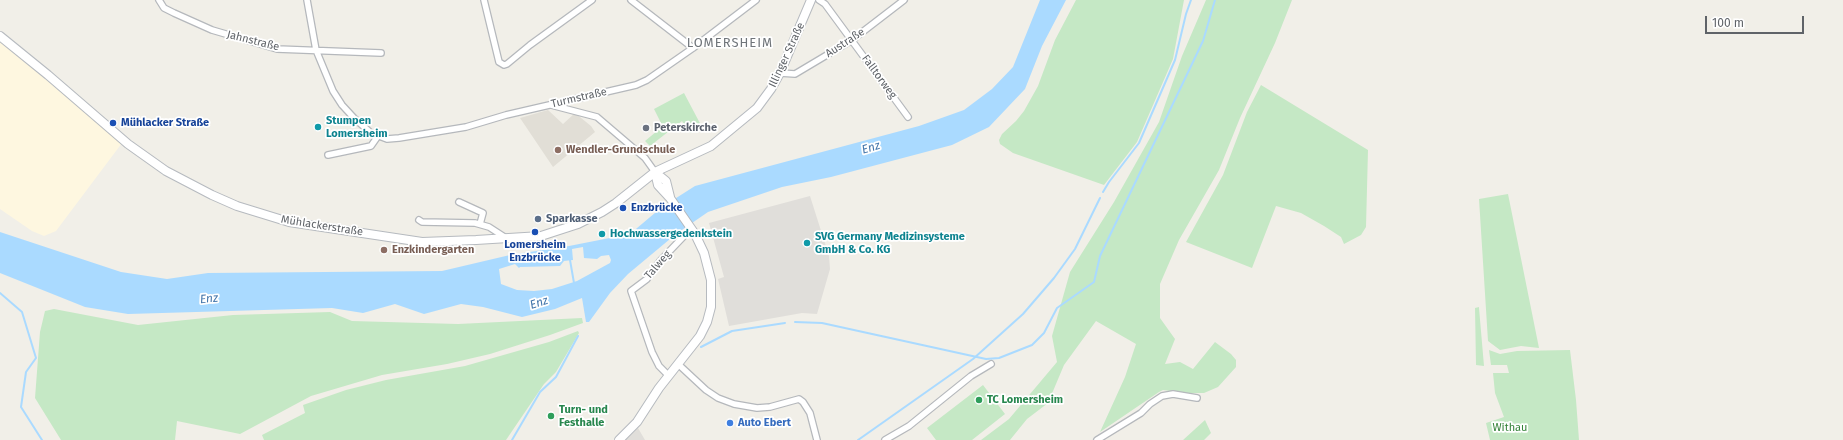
<!DOCTYPE html>
<html>
<head>
<meta charset="utf-8">
<style>
  body { margin:0 }
  #map { position:relative; width:1843px; height:440px; overflow:hidden; background:#f1efe8; font-family:"Fira Sans",sans-serif }
  canvas { display:block }
  .scale { position:absolute; left:1705px; top:16px; width:99px; height:18px; box-sizing:border-box; border:2px solid #5f6368; border-top:0; padding-left:5px; font-size:12px; line-height:14px; white-space:nowrap; color:#5f6368; -webkit-text-stroke:3px #fff; paint-order:stroke }
</style>
</head>
<body>
<div id="map">
<canvas width="1843" height="440"></canvas>
<div class="scale">100 m</div>
</div>
<script>
const ctx = document.querySelector('canvas').getContext('2d');
ctx.lineJoin = 'round';
function fillPath(path, color) { ctx.fillStyle = color; ctx.fill(path, 'evenodd'); }
const toPath = rows => new Path2D(rows.map(r => 'M' + r).join(''));
function trace(path, color, width, dash) { ctx.strokeStyle = color; ctx.lineWidth = width; ctx.lineCap = dash ? 'butt' : 'round'; ctx.setLineDash(dash || []); ctx.stroke(path); }
function label(font, color, halo, rows, align = 'center') {
  ctx.font = font + ' "Fira Sans",sans-serif'; ctx.lineWidth = 3.5; ctx.setLineDash([]); ctx.textBaseline = 'middle'; ctx.strokeStyle = halo; ctx.fillStyle = color; for (const [text, x, y, turn = 0] of rows) {
    ctx.save(); ctx.translate(x, y); ctx.rotate((+turn || 0) * Math.PI / 180); ctx.textAlign = isNaN(turn) ? turn : align; if (halo) ctx.strokeText(text, 0, 0); ctx.fillText(text, 0, 0); ctx.restore();
  }
}
fillPath(toPath([
  [0,41,122,143,56,231,44,236,32,231,0,209]
]), '#fef7e0');
fillPath(toPath([
  [810,196,829,256,830,269,817,314,802,313,729,326,718,279,724,277,709,223],
  [638,428,645,440,625,440]
]), '#e0deda');
fillPath(toPath([
  [548,110,563,124,575,113,591,126,595,132,553,167,520,118]
]), '#e1ded6');
fillPath(toPath([
  [1076,0,1184,0,1173,59,1137,142,1104,185,1013,153,1000,144,999,140,1002,134,1016,121,1024,111,1038,86,1055,40],
  [1206,0,1292,0,1275,43,1240,118,1219,170,1179,240,1160,284,1160,318,1175,339,1165,364,1180,362,1193,369,1215,342,1231,354,1236,360,1236,367,1218,387,1204,393,1186,393,1163,390,1159,392,1100,432,1125,377,1136,344,1096,321,1064,365,1048,403,1027,419,1010,440,981,440,1009,419,1057,362,1052,336,1070,272,1114,202,1159,122,1182,56],
  [1261,85,1368,150,1366,227,1361,235,1344,244,1341,237,1324,226,1301,213,1276,206,1252,268,1186,242,1223,175,1247,112],
  [684,93,703,129,690,133,682,121,650,146,645,141,657,131,662,125,654,109],
  [1508,194,1539,348,1521,346,1500,350,1488,341,1479,199],
  [1479,307,1479,308,1484,366,1476,365,1475,308],
  [54,309,138,325,233,315,330,312,352,321,458,324,582,318,583,323,550,335,490,354,447,364,382,375,311,396,240,434,177,421,175,440,61,440,35,398,40,332,45,311],
  [578,331,579,333,556,372,544,384,506,440,264,440,262,435,305,413,303,405,346,390,386,380,465,366,549,342],
  [1489,350,1500,354,1517,351,1570,350,1576,400,1579,440,1490,440,1486,423,1504,417,1495,393,1493,373,1509,373,1507,365,1491,365],
  [983,385,1005,414,972,440,936,440,927,428],
  [1205,420,1211,433,1204,440,1183,440]
]), '#c5e8c5');
fillPath(toPath([
  [1040,0,1066,0,1042,46,1025,89,989,127,952,145,831,177,782,187,708,212,676,234,628,274,610,293,589,322,586,322,582,298,555,309,522,317,483,307,461,304,424,314,395,304,363,313,332,308,128,314,85,307,0,273,0,232,121,272,167,279,208,273,442,271,510,255,569,246,630,234,662,207,695,186,919,126,964,110,992,89,1013,67],
  [583,247,584,258,597,259,601,256,609,255,611,260,610,263,577,281,552,289,534,291,517,290,501,284,499,269,515,264,519,268,520,267,560,266,564,261,573,260,572,249]
]), '#aadaff');
trace(toPath([
  [1103,192,1109,182,1139,143,1175,60,1186,14,1191,0],
  [570,260,574,283],
  [0,293,22,312,36,358,26,372,21,407,42,440],
  [795,322,822,323,986,359,999,358,1032,345,1044,333,1057,308,1094,282,1100,256,1203,41,1215,0],
  [701,347,732,331,785,323],
  [512,440,540,392,556,377,578,336],
  [858,440,973,359,1023,314,1054,278,1075,249,1100,198]
]), '#aadaff', 2);
const street = toPath([
  [159,0,164,8,174,13,212,30,277,49,381,53],
  [307,0,316,50,333,91,342,105,354,118,371,133,387,139,399,138,466,127,506,115,636,85,647,80,693,48,756,0],
  [484,0,499,62,504,65,507,64,530,45,592,0],
  [631,0,693,48],
  [819,0,825,4,908,117],
  [780,73,795,74,852,40,904,0],
  [551,105,597,117,645,158,655,172],
  [328,155,371,146,378,136],
  [459,202,483,213,480,224],
  [419,220,422,222,475,223,489,227,506,238],
  [678,364,706,390,718,398,734,404,757,408,770,407,799,399,803,402,810,413,817,440],
  [668,375,659,366,652,352,631,291,647,279,660,261,683,237],
  [885,440,909,426,971,376,991,364],
  [1097,440,1141,413,1150,404,1162,396,1173,394,1197,398]
]);
const secondary = toPath([
  [0,36,48,75,128,144,166,171,212,195,237,206,289,222,422,242,476,240,541,236,578,224,602,212,616,203,655,172,711,146,757,108,771,89,780,73,811,0],
  [655,172,666,181,670,197],
  [619,440,637,422,659,388,700,336,707,322,711,307,711,280,704,253,695,234,670,198,658,185,655,172]
]);
trace(street, '#b5b8bc', 8);
trace(secondary, '#b6babf', 10);
trace(street, '#fff', 5.5);
trace(secondary, '#fff', 8);
for (const [x, y, r, color] of [
  [113,123,4,"#1a4fb4"],
  [318,127,4,"#0f9aa8"],
  [646,128,4,"#6b7280"],
  [558,150,4,"#8d6e63"],
  [623,208,4,"#1a4fb4"],
  [538,219,4,"#5c6f8a"],
  [535,232,4,"#1a4fb4"],
  [602,234,4,"#0f9aa8"],
  [807,243,4,"#0f9aa8"],
  [384,250,4,"#8d6e63"],
  [979,400,4,"#2e9e5b"],
  [551,416,4,"#2e9e5b"],
  [730,423,4,"#3f7fe0"]
]) { const dot = new Path2D(); dot.arc(x, y, r, 0, 2 * Math.PI); ctx.fillStyle = color; ctx.fill(dot); trace(dot, '#fff', 1.5); }
label('11px', '#5f6368', '#fff', [
  ["Jahnstraße",253,41,14],
  ["Austraße",845,43,-33],
  ["Illinger Straße",787,55,-65],
  ["Falltorweg",879,77,54],
  ["Turmstraße",579,98,-13],
  ["Mühlackerstraße",322,226,9],
  ["Talweg",658,265,-49]
]);
label('bold 11px', '#0d838f', '#fff', [
  ["Stumpen",326,121],
  ["Lomersheim",326,134],
  ["Hochwassergedenkstein",610,234],
  ["SVG Germany Medizinsysteme",815,237],
  ["GmbH & Co. KG",815,250]
], 'left');
label('bold 11px', '#164399', '#fff', [
  ["Mühlacker Straße",121,123],
  ["Enzbrücke",631,208],
  ["Lomersheim",535,245,"center"],
  ["Enzbrücke",535,258,"center"]
], 'left');
label('bold 11px', '#5b616d', '#fff', [
  ["Peterskirche",654,128]
], 'left');
label('bold 11px', '#785e54', '#fff', [
  ["Wendler-Grundschule",566,150],
  ["Enzkindergarten",392,250]
], 'left');
label('bold 11px', '#4e5e75', '#fff', [
  ["Sparkasse",546,219]
], 'left');
label('bold 11px', '#27864d', '#fff', [
  ["TC Lomersheim",987,400],
  ["Turn- und",559,410],
  ["Festhalle",559,423]
], 'left');
label('bold 11px', '#366cbe', '#fff', [
  ["Auto Ebert",738,423]
], 'left');
label('11px', '#348238', '#fff', [
  ["Withau",1510,428]
]);
label('italic 12px', '#4174aa', '#fff', [
  ["Enz",871,148,-16],
  ["Enz",209,299,-5],
  ["Enz",539,303,-17]
]);
ctx.letterSpacing = '1px';
label('13px', '#70757a', '#fff', [
  ["LOMERSHEIM",730,43]
]);
ctx.letterSpacing = '0px';
</script>
</body>
</html>
